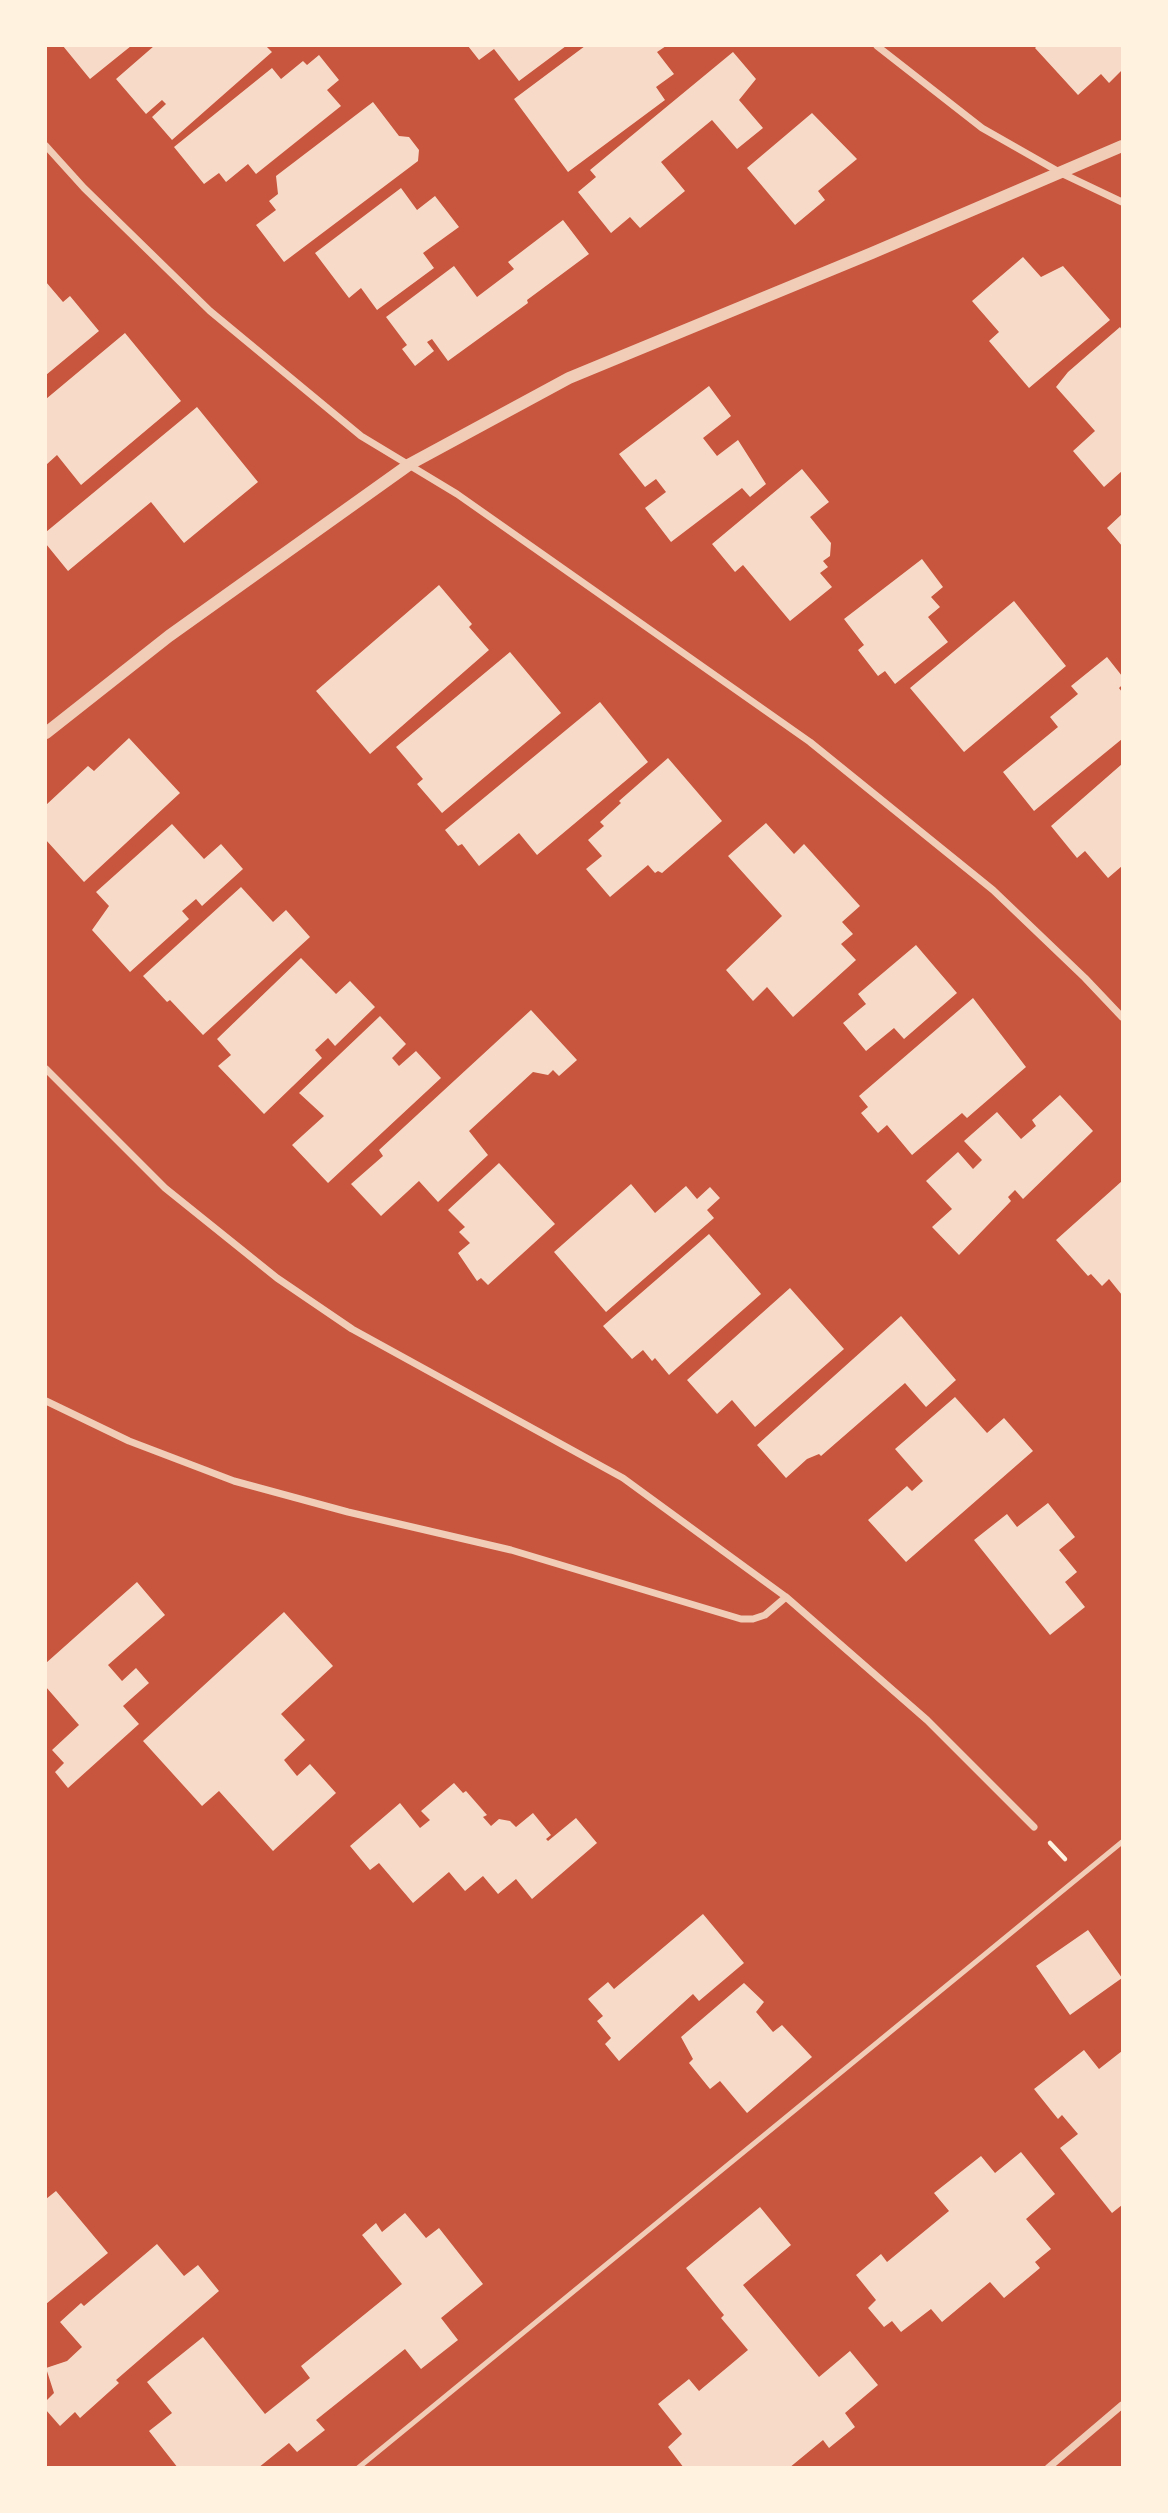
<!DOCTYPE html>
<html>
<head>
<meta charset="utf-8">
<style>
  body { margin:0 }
  #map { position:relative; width:1168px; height:2513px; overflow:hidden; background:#c8553d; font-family:"Nunito Sans",sans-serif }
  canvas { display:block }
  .frame { position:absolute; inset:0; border:47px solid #fff3e0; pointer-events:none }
</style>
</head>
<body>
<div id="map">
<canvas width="1168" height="2513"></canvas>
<div class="frame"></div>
</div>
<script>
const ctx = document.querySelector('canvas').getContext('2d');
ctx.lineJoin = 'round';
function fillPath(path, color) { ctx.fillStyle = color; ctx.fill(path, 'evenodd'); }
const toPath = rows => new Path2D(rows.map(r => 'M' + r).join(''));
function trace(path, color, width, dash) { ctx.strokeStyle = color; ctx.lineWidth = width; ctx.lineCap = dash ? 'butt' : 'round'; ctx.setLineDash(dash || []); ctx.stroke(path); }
fillPath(toPath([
  [63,46,131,46,90,79],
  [154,46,266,46,272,52,172,140,152,117,166,104,162,100,146,114,116,79],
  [468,46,566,46,519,81,494,49,479,60],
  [585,46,666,46,657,52,674,74,656,87,665,100,568,172,514,99],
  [1037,46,1122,46,1122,70,1109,83,1101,74,1078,95,1035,48],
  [733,52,756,79,739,100,763,128,737,149,712,120,661,162,685,191,640,228,630,217,611,233,578,192,596,177,590,170],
  [319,55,339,80,327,90,341,106,256,174,248,164,226,182,219,173,204,184,174,147,272,68,281,79,303,61,307,65],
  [373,102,399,136,409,137,419,150,418,161,284,262,256,225,276,210,269,201,278,194,276,176],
  [812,113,857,159,818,191,825,200,795,225,747,168],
  [401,188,417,210,435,196,459,227,423,253,434,268,377,310,361,288,349,298,315,253],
  [563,220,589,254,527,300,528,303,448,361,432,339,427,342,434,351,415,366,402,349,407,345,386,317,454,266,477,297,514,269,508,262],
  [1023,257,1041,277,1063,266,1110,320,1029,388,989,341,999,332,972,301],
  [46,282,63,302,70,296,99,331,46,375],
  [1120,327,1122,330,1122,471,1104,487,1073,451,1095,431,1056,387,1068,372],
  [125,333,181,401,81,485,57,455,46,465,46,399],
  [709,386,731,416,703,438,717,456,738,440,766,484,750,497,742,488,671,542,645,508,666,492,656,479,645,487,619,454],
  [197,407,258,482,184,543,151,502,68,571,46,544,46,532],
  [802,469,829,502,810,517,831,543,830,556,823,561,828,567,820,573,832,587,790,621,743,565,735,572,712,544],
  [1122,514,1122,546,1107,528],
  [922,559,943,587,931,597,940,607,928,617,948,642,895,684,885,671,878,676,858,650,864,645,844,619],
  [439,585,472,624,469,627,489,650,370,754,316,691],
  [1014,601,1066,666,964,752,910,688],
  [510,652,561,713,442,813,417,784,423,779,396,747],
  [1107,657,1122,676,1122,685,1119,688,1122,692,1122,739,1034,811,1003,772,1058,727,1050,717,1078,694,1071,686],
  [600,702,648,762,537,855,519,833,479,866,462,844,458,846,445,830],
  [129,738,180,793,84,882,46,840,46,805,88,766,94,771],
  [668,758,722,821,662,873,658,871,655,873,648,865,610,897,586,869,602,856,588,840,604,826,600,822,621,803,619,801],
  [1122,764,1122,866,1108,878,1085,851,1077,858,1051,826],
  [766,823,794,854,804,844,860,906,842,922,853,934,841,944,856,960,793,1017,767,987,753,1001,726,970,782,916,728,856],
  [172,824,204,859,221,844,243,869,202,906,196,899,182,911,189,919,130,972,92,930,109,906,96,892],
  [241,887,273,922,286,910,310,937,203,1035,170,1000,167,1002,143,976],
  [916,945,957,993,904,1039,894,1028,866,1051,843,1023,866,1004,858,994],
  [301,958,336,994,350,981,375,1007,335,1046,328,1038,315,1050,322,1058,264,1114,218,1066,231,1055,217,1039],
  [973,998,1026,1067,967,1118,962,1113,912,1155,887,1125,878,1133,861,1113,868,1107,859,1096],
  [531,1010,577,1060,559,1076,553,1070,548,1075,533,1072,469,1131,488,1155,438,1202,419,1181,381,1216,351,1184,383,1156,379,1150],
  [380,1016,406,1044,392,1058,399,1066,416,1051,441,1078,328,1183,292,1145,324,1116,299,1093],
  [1060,1095,1093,1131,1023,1199,1015,1190,1008,1197,1011,1201,959,1255,932,1227,952,1209,926,1181,958,1152,973,1169,982,1160,964,1141,997,1112,1021,1139,1036,1126,1032,1120],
  [499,1163,555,1224,488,1285,481,1278,477,1281,458,1253,470,1243,459,1232,465,1227,448,1210],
  [1122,1181,1122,1295,1109,1279,1102,1286,1091,1274,1088,1276,1056,1240],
  [631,1184,655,1213,686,1186,697,1199,710,1187,720,1198,707,1210,714,1218,606,1312,554,1252],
  [709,1234,761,1294,669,1375,655,1358,652,1361,643,1350,632,1359,603,1326],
  [790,1288,844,1349,755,1427,732,1400,717,1414,687,1380],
  [901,1316,956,1380,926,1407,905,1383,821,1456,819,1454,807,1459,786,1478,757,1445],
  [955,1397,987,1433,1004,1418,1033,1451,906,1562,868,1520,907,1486,912,1491,923,1481,895,1449],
  [1048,1503,1075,1537,1059,1550,1077,1572,1065,1582,1085,1607,1050,1635,974,1540,1007,1514,1017,1527],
  [137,1582,165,1615,108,1665,122,1681,136,1668,149,1683,123,1706,139,1724,68,1788,55,1772,64,1763,52,1750,79,1725,46,1687,46,1663],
  [284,1612,333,1666,281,1714,305,1740,284,1760,297,1776,310,1764,336,1793,273,1851,219,1791,202,1806,143,1741],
  [454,1783,463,1793,466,1791,487,1815,483,1817,491,1826,499,1819,510,1821,516,1827,533,1813,551,1835,546,1839,548,1841,576,1818,597,1843,532,1899,516,1879,498,1894,483,1876,465,1891,449,1872,413,1903,379,1863,370,1870,350,1846,400,1803,420,1828,430,1820,421,1811],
  [703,1914,744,1963,699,2001,693,1994,619,2061,605,2044,611,2038,597,2021,603,2016,588,1999,608,1982,614,1989],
  [1088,1930,1122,1978,1070,2015,1036,1966],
  [744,1983,764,2002,756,2012,773,2032,782,2025,812,2057,747,2113,720,2081,710,2089,689,2063,693,2059,681,2037],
  [1084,2050,1099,2069,1122,2051,1122,2205,1112,2213,1060,2148,1078,2134,1062,2115,1058,2119,1034,2089],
  [1021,2152,1055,2194,1026,2219,1051,2249,1035,2262,1040,2268,1004,2298,990,2282,942,2322,931,2309,901,2332,892,2321,884,2327,868,2308,876,2300,856,2275,881,2254,887,2262,949,2211,934,2193,981,2156,995,2173],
  [56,2191,108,2253,46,2304,46,2199],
  [760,2207,791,2245,743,2285,819,2377,850,2351,878,2385,845,2413,855,2427,829,2448,823,2440,789,2468,684,2468,668,2447,682,2434,658,2404,689,2379,699,2391,748,2350,721,2318,724,2315,686,2268],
  [405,2213,426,2238,439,2228,483,2284,441,2318,458,2340,421,2369,405,2349,316,2420,325,2430,297,2452,289,2443,258,2468,178,2468,149,2431,172,2413,147,2382,203,2337,265,2414,310,2378,301,2366,402,2284,362,2235,376,2223,382,2232],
  [157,2244,184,2276,198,2265,219,2291,116,2380,119,2383,80,2418,75,2412,60,2426,46,2410,46,2401,54,2393,46,2368,67,2361,82,2347,60,2322,81,2303,84,2306]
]), '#f7dbc8');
trace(toPath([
  [1050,1843,1065,1859]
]), '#fff3e0', 4.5);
trace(toPath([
  [358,2468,1122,1842]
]), '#f1ccb7', 5);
trace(toPath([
  [877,46,982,128,1061,173,1122,202],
  [46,146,84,188,210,311,361,436,457,494,810,742,993,890,1085,978,1122,1017],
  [46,1069,165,1188,277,1278,352,1329,623,1478,786,1597,927,1720,1034,1827],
  [46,1401,129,1441,234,1481,348,1512,511,1550,741,1619,753,1619,765,1615,786,1597],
  [1048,2468,1122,2405]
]), '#f1ccb7', 7);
trace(toPath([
  [46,733,169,636,410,464,569,378,872,253,1122,146]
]), '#f1ccb7', 12);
</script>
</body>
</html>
